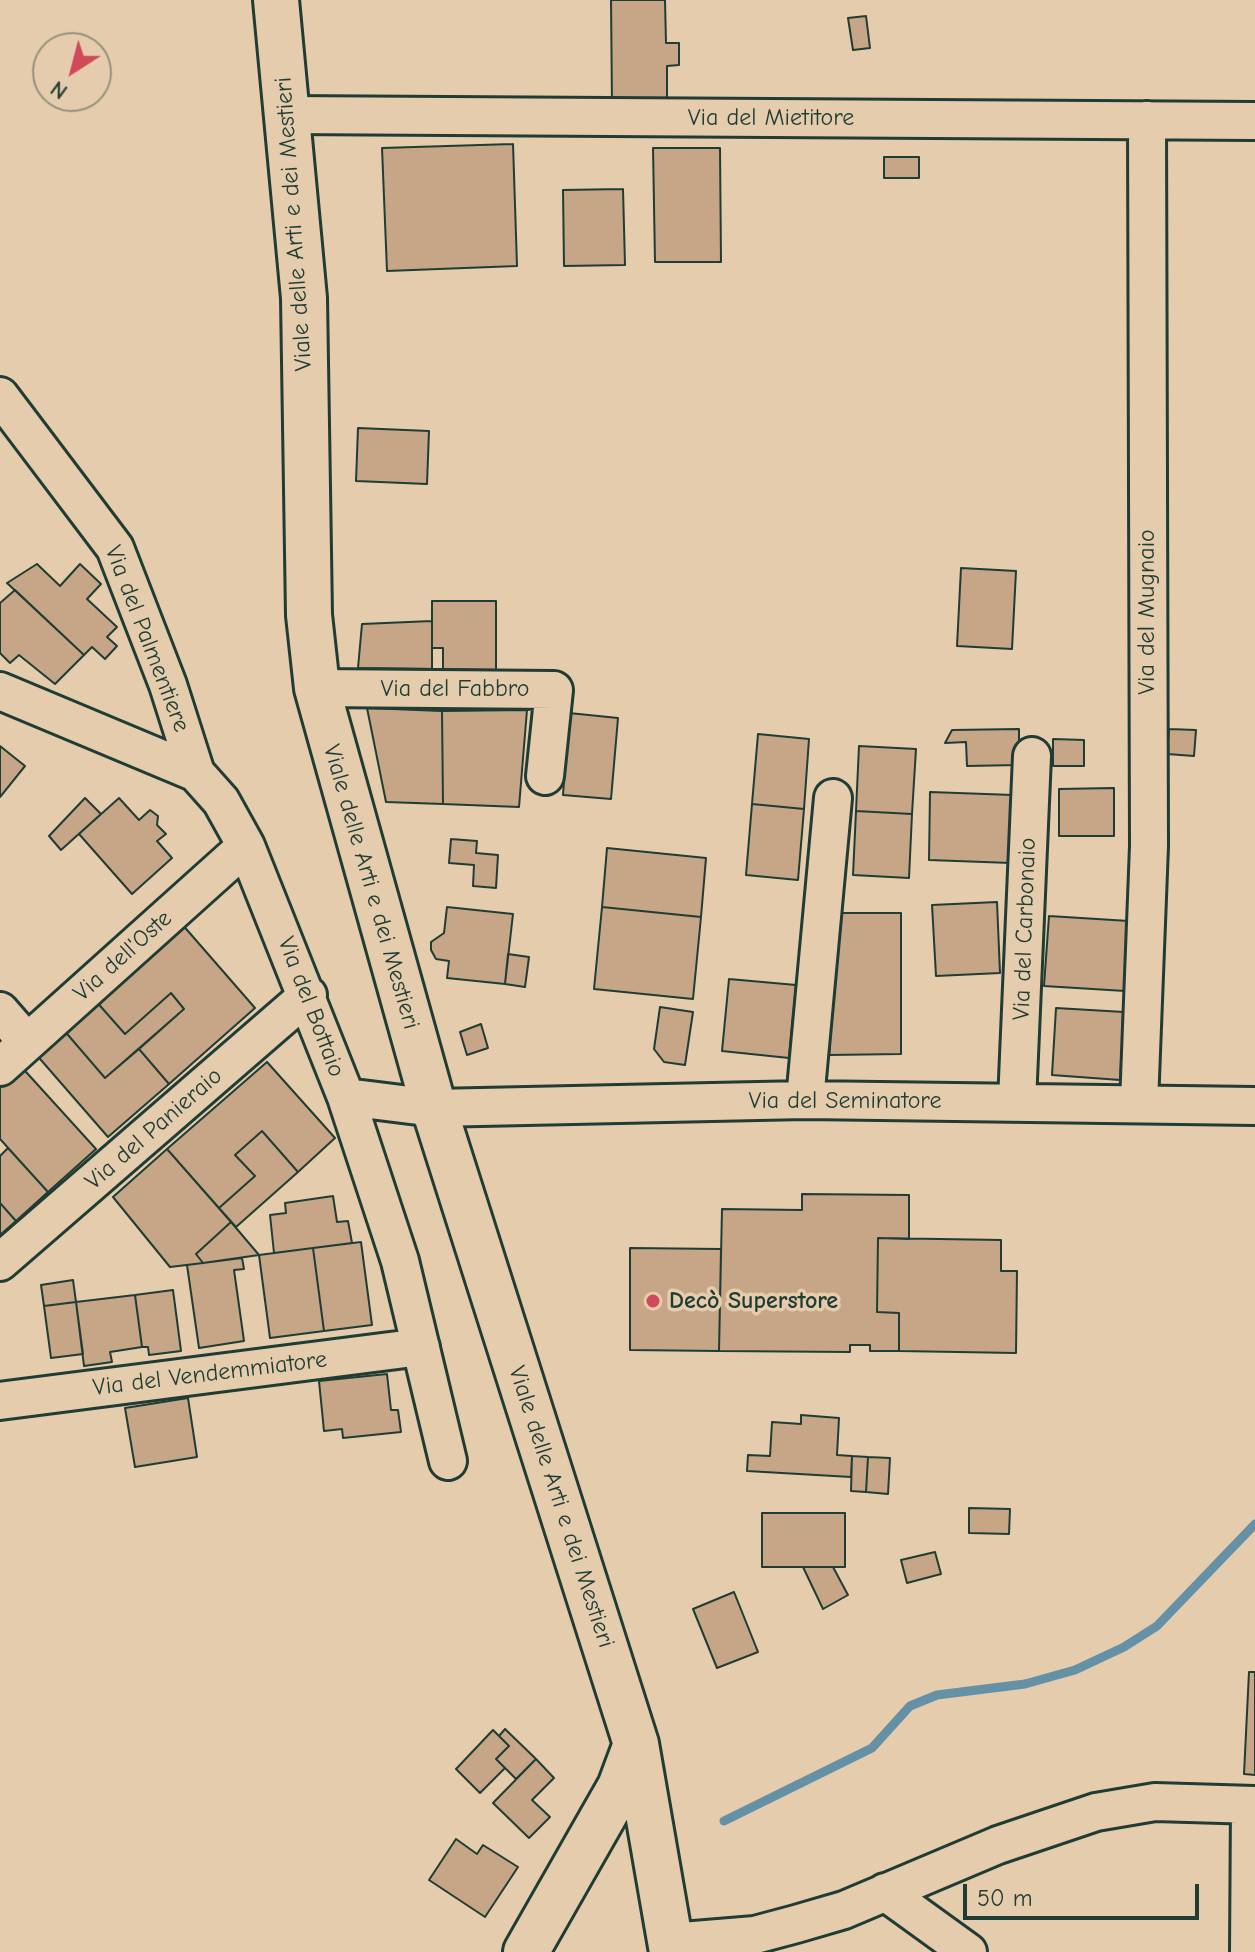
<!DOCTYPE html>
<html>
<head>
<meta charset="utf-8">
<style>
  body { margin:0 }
  #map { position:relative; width:1255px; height:1952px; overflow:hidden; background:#e5ccad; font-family:"Comic Neue",sans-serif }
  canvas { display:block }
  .north { position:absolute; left:32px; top:32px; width:80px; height:80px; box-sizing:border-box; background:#e5ccad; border:2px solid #96937d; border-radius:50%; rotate:216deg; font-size:22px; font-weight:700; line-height:32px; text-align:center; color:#1f3d34 }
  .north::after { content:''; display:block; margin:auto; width:28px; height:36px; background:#d1495b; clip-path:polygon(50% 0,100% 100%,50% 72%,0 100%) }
  .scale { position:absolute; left:963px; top:1884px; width:236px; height:36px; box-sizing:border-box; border:4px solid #1f3d34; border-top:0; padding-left:10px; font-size:24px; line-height:28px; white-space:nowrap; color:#1f3d34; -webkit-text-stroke:6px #e5ccad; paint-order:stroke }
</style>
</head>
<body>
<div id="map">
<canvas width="1255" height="1952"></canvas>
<div class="north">N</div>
<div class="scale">50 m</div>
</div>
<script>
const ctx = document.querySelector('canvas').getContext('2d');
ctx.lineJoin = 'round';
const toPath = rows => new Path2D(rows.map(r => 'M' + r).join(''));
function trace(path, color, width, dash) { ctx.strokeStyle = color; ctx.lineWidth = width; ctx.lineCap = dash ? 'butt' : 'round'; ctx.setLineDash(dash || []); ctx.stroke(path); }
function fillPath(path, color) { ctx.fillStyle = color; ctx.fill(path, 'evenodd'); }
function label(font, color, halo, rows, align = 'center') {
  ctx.font = font + ' "Comic Neue",sans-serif'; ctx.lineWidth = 7; ctx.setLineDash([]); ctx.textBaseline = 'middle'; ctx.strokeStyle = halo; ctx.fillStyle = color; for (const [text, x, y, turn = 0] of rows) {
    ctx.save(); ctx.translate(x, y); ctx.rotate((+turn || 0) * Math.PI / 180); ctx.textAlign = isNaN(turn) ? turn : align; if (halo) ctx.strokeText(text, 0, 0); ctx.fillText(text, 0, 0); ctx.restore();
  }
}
trace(toPath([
  [724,1821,872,1748,910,1706,937,1695,1025,1684,1075,1670,1124,1647,1157,1626,1255,1524]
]), '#6591a6', 9);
const building = toPath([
  [611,0,665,0,666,43,679,43,679,65,667,66,667,105,612,105,611,0],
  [866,16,870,48,853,50,848,18,866,16],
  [513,144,517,266,387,271,382,148,513,144],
  [653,148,720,148,721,262,655,262,653,148],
  [884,157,919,157,919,178,884,178,884,157],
  [623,189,625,265,564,266,563,190,623,189],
  [358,428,429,431,427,484,356,481,358,428],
  [37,564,60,586,80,564,101,584,87,599,117,627,107,637,117,646,105,659,92,647,84,655,7,583,37,564],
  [961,568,1016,571,1012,649,957,646,961,568],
  [15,590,84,655,55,684,19,655,10,663,0,653,0,603,15,590],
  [432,601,496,601,496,670,443,669,443,648,432,648,432,601],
  [432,621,432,669,358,668,362,624,432,621],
  [367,708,442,711,443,804,386,802,367,708],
  [527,710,519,807,443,804,442,711,527,710],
  [569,713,618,718,611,799,563,795,569,713],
  [1019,729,1019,765,967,766,966,742,945,743,952,730,1019,729],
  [1169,729,1196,730,1194,756,1167,754,1169,729],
  [758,734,809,739,804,809,752,804,758,734],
  [1053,739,1084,740,1084,766,1053,766,1053,739],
  [0,746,25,766,0,797,0,746],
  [859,746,916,749,912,814,856,811,859,746],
  [1114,788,1114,836,1059,836,1059,789,1114,788],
  [930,792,1013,795,1011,863,929,860,930,792],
  [85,798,101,814,61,850,49,836,85,798],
  [119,798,139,820,150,810,158,816,157,825,166,834,157,841,172,858,132,894,79,834,119,798],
  [752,804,804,809,798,880,746,875,752,804],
  [856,811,912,814,909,878,853,875,856,811],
  [451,839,477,841,476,853,498,855,496,888,473,886,474,865,449,863,451,839],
  [607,848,706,858,701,917,602,907,607,848],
  [997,902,1000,973,936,976,932,905,997,902],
  [447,907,513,914,505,984,447,978,449,961,436,959,431,950,431,942,444,933,447,907],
  [602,907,701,917,693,999,594,989,602,907],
  [840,913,901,913,901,1054,829,1055,840,913],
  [1049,916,1129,921,1125,991,1044,986,1049,916],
  [181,923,255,1008,169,1084,139,1049,184,1009,171,993,125,1034,94,999,181,923],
  [508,954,529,957,525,987,505,984,508,954],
  [729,979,796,985,789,1058,722,1051,729,979],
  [171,993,184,1009,105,1078,62,1028,94,999,125,1034,171,993],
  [660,1007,693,1012,685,1065,664,1062,654,1049,660,1007],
  [1056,1008,1124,1012,1120,1080,1052,1075,1056,1008],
  [481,1024,488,1048,467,1055,460,1032,481,1024],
  [62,1028,105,1078,139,1049,169,1084,108,1137,34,1052,62,1028],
  [17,1062,96,1149,48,1192,0,1139,0,1078,17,1062],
  [267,1062,335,1138,298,1172,262,1131,235,1155,255,1176,219,1208,167,1149,267,1062],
  [262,1131,298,1172,236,1227,219,1208,255,1176,235,1155,262,1131],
  [8,1148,48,1192,16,1221,0,1203,0,1156,8,1148],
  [167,1149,231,1222,196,1254,203,1263,170,1267,113,1197,167,1149],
  [802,1194,909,1195,909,1239,878,1238,877,1312,899,1313,899,1351,870,1351,870,1345,850,1345,850,1352,719,1351,722,1209,802,1210,802,1194],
  [333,1196,337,1222,348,1221,352,1243,274,1253,270,1215,286,1213,285,1203,333,1196],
  [0,1203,16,1221,0,1235,0,1203],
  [231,1222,259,1255,203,1263,196,1254,231,1222],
  [878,1238,1001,1240,1001,1271,1017,1271,1016,1353,899,1351,899,1313,877,1312,878,1238],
  [361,1242,372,1325,324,1331,313,1248,361,1242],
  [313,1248,324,1331,270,1338,259,1255,313,1248],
  [630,1248,721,1249,719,1351,630,1350,630,1248],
  [242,1258,244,1269,234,1270,244,1341,199,1348,187,1265,242,1258],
  [73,1280,76,1302,44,1306,41,1285,73,1280],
  [173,1290,181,1351,149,1355,148,1347,142,1347,135,1295,173,1290],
  [135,1295,142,1347,110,1352,112,1362,84,1366,76,1302,135,1295],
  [76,1302,83,1354,51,1358,44,1306,76,1302],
  [387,1374,391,1410,398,1410,401,1432,343,1438,342,1429,324,1431,319,1381,387,1374],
  [188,1398,197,1457,135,1467,125,1408,188,1398],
  [801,1415,839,1418,837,1455,852,1456,851,1477,747,1471,748,1455,770,1456,772,1422,801,1424,801,1415],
  [852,1456,868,1457,866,1492,851,1491,852,1456],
  [868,1457,890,1458,888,1494,866,1492,868,1457],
  [969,1508,1010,1509,1009,1534,969,1533,969,1508],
  [762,1513,845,1513,845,1567,762,1567,762,1513],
  [935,1552,941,1574,907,1583,901,1560,935,1552],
  [803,1567,833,1567,848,1595,823,1609,803,1567],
  [734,1592,758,1652,717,1668,693,1609,734,1592],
  [1249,1672,1255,1672,1255,1775,1244,1774,1249,1672],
  [505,1729,536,1759,516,1779,496,1759,509,1746,499,1736,505,1729],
  [493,1730,509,1746,496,1759,505,1768,480,1793,456,1769,493,1730],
  [536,1759,554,1778,532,1800,550,1817,529,1838,493,1803,536,1759],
  [456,1839,477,1854,483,1845,518,1867,485,1917,429,1880,456,1839]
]);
fillPath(building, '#c7a587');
trace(building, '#1f3d34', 2);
const minor = toPath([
  [286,115,1255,121],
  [0,396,115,548,168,685,196,773],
  [317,688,554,690,545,776],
  [0,691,196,773,221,801,246,846,346,1097,400,1261,448,1461],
  [0,1011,27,1042],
  [0,1067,246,846],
  [346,1097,434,1108,805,1100,1255,1106],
  [805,1100,833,798],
  [1017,1102,1032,756],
  [1139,1104,1149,846,1147,120],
  [0,1262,308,995],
  [0,1401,421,1347],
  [885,1892,968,1952],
  [670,1942,755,1935,796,1924,844,1910,998,1845,1096,1812,1155,1802,1255,1805],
  [1249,1952,1250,1805]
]);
const tertiary = toPath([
  [276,0,304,298,309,615,317,688,434,1108,636,1744,672,1952],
  [526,1952,620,1787,636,1744]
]);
trace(minor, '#1f3d34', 42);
trace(tertiary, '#1f3d34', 50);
trace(minor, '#e5ccad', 36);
trace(tertiary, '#e5ccad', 44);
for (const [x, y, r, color] of [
  [653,1301,8,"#d1495b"]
]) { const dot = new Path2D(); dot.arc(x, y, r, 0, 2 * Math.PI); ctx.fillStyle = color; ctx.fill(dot); trace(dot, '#e5ccad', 3); }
label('24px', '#1f3d34', '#e5ccad', [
  ["Via del Mietitore",771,118],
  ["Viale delle Arti e dei Mestieri",294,224,-94],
  ["Via del Mugnaio",1147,612,-90],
  ["Via del Palmentiere",147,639,69],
  ["Via del Fabbro",455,689],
  ["Viale delle Arti e dei Mestieri",371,887,74],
  ["Via del Carbonaio",1025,929,-88],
  ["Via dell'Oste",123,956,-42],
  ["Via del Bottaio",311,1007,69],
  ["Via del Seminatore",845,1101],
  ["Via del Panieraio",154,1129,-41],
  ["Via del Vendemmiatore",210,1374,-7],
  ["Viale delle Arti e dei Mestieri",561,1507,72]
]);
label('bold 24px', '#1f3d34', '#e5ccad', [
  ["Decò Superstore",669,1301]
], 'left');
</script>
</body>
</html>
